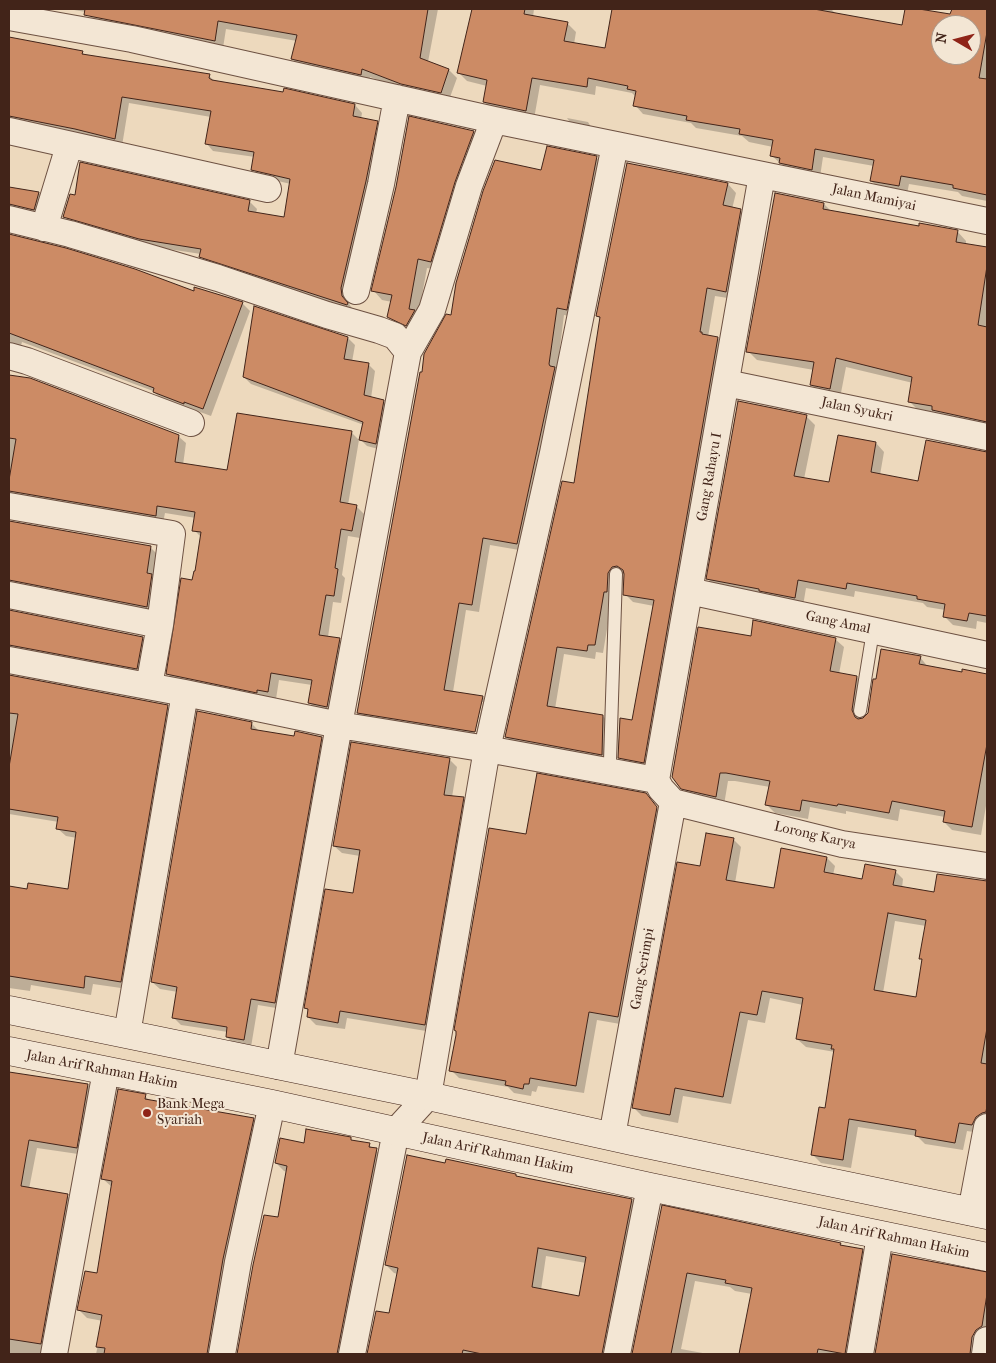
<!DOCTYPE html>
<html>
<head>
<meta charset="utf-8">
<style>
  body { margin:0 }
  #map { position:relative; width:996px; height:1363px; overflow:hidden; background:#edd9bd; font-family:"IM FELL French Canon",serif }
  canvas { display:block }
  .frame { position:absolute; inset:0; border:10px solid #422419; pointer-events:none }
  .north { position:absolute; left:931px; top:15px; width:50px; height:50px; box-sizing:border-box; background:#f3e6d4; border:1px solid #ac9889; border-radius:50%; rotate:278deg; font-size:14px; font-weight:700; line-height:20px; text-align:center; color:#422419 }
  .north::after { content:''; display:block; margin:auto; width:18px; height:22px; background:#8f2418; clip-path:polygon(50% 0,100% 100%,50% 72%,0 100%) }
</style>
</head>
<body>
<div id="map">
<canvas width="996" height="1363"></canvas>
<div class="frame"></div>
<div class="north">N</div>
</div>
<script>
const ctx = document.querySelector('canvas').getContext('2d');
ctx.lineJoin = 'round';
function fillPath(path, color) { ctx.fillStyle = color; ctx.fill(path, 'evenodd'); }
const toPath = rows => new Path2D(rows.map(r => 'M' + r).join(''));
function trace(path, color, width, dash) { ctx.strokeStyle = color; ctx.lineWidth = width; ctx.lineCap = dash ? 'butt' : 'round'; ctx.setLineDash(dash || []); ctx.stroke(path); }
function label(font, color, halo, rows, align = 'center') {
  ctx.font = font + ' "IM FELL French Canon",serif'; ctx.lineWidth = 4; ctx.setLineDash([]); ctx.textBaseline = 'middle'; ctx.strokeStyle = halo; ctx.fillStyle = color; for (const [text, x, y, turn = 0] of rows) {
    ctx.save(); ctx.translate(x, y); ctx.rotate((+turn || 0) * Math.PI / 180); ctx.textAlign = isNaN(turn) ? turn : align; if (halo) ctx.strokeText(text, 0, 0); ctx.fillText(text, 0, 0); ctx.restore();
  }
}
fillPath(toPath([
  [68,9,438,9,428,62,449,70,457,78,449,100,411,92,370,77,369,82,301,67,292,59,297,41,226,29,223,48,94,21,86,12],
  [473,9,534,9,533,17,567,23,576,32,574,44,606,49,613,10,608,9,831,9,836,14,903,26,906,9,951,16,953,9,987,9,987,201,962,196,958,192,909,184,907,194,880,189,871,181,874,166,823,157,820,177,789,171,771,155,773,147,749,142,742,136,696,128,691,123,643,114,635,105,636,97,632,93,596,86,595,95,540,85,534,119,492,110,484,102,487,86,467,81,459,73],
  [941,25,971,25,971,55,941,55],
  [9,38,82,52,86,56,209,76,216,82,355,105,362,113,361,119,377,122,384,129,348,296,349,304,355,312,208,264,201,256,201,254,148,246,72,224,64,216,249,201,257,209,256,213,285,218,291,184,260,177,253,169,255,157,213,151,206,143,211,117,129,103,122,146,22,124,18,119,9,118],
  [567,118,588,122,591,127,570,122],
  [473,132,482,141,440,270,427,268,415,334,398,326,389,317,392,302,382,300,373,290],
  [548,148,597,158,605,166,574,317,564,315,557,371,525,551,490,545,479,612,466,610,453,692,483,697,491,705,475,738,483,702,481,702,473,738,366,720,358,712,423,373,452,317,542,172],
  [628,164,728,184,736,193,732,209,740,210,748,218,734,299,715,296,708,337,718,338,726,346,652,770,628,765,619,757,633,721,654,606,633,602,625,594,625,574,620,575,612,599,603,653,596,652,595,659,564,654,555,709,603,716,611,725,610,762,514,745,506,737,575,485,601,319,597,316],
  [9,188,39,193,46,200,42,217,9,214],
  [824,204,831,211,920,227,957,231,966,241,966,245,987,248,987,428,919,411,910,402,913,383,846,367,840,398,821,394,811,385,814,370,757,360,748,351],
  [9,236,66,250,195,293,242,303,250,311,211,416,192,409,192,411,162,400,153,391,22,342,20,349,9,351],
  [348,338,355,345,352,362,368,364,375,371,371,398,383,401,390,408,382,450,367,446,360,439,364,425,251,384,244,377],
  [9,374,11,376,178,436,186,443,183,465,228,472,351,432,359,440,348,505,356,506,364,514,360,538,348,536,342,575,345,578,341,603,333,602,328,637,339,639,347,647,335,714,317,711,310,703,312,685,279,680,276,699,175,682,168,674,196,572,202,538,194,530,196,518,165,513,163,523,9,501],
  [806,416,815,425,804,479,830,484,876,443,884,452,880,475,919,482,987,453,987,623,977,621,976,629,953,625,944,616,945,610,927,607,923,603,855,591,854,597,806,588,803,606,716,588,708,579],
  [9,522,150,547,158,555,155,614,9,590],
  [9,612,142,638,150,646,144,676,9,655],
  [752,638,835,639,844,647,839,674,857,677,865,686,860,720,867,717,920,657,928,667,963,673,963,671,987,675,987,806,986,806,981,835,952,830,944,822,945,817,900,809,898,821,846,811,846,814,810,807,808,819,775,813,767,805,770,787,735,781,728,781,724,805,691,797,682,788],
  [9,676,167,706,175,714,128,989,93,984,91,995,31,985,30,991,9,988,9,887,28,890,69,890,77,838,66,836,58,829,59,822,9,814],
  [251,723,259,731,295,737,321,738,328,745,282,1009,258,1005,251,1047,234,1044,227,1037,228,1032,181,1025,174,1018,178,992,160,989,152,982],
  [449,759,457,767,452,797,463,798,471,806,432,1032,347,1018,345,1029,316,1025,308,1017,309,1011,306,1008,354,895,360,856,342,853,334,846],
  [646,795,664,816,626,1025,597,1020,584,1093,538,1086,536,1092,532,1091,531,1096,514,1093,508,1087,459,1078,451,1070,527,836],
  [733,839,741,847,735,883,775,889,827,858,835,866,833,875,863,881,895,871,903,879,902,888,935,893,987,882,987,1123,980,1133,967,1131,963,1150,925,1144,917,1136,858,1127,851,1168,821,1163,813,1155,826,1109,835,1052,806,1047,797,1039,803,1005,770,998,765,1023,748,1020,731,1104,683,1096,678,1123,642,1116,634,1108,701,867],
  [895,921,926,926,921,959,923,961,917,999,883,993],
  [9,1073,88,1085,96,1094,85,1155,37,1148,29,1189,67,1196,76,1204,48,1354,9,1354],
  [145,1096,151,1102,253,1119,261,1127,216,1353,201,1350,200,1354,96,1354,103,1321,87,1318,79,1310,98,1275,113,1188,103,1179],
  [350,1139,354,1142,369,1145,385,1158,346,1354,238,1354,254,1265,279,1219,287,1172,284,1171,276,1163,305,1144],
  [446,1164,516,1175,519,1178,632,1200,640,1209,611,1354,368,1354,377,1312,390,1315,398,1274,394,1273,386,1265],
  [546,1256,586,1263,580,1297,541,1290],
  [663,1207,840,1244,843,1246,862,1250,870,1258,854,1354,739,1354,740,1344,742,1344,752,1294,735,1291,730,1287,695,1281,681,1349,708,1354,634,1354],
  [893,1255,987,1274,987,1336,978,1354,876,1354]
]), '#0003');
const building = toPath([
  [85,9,428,9,420,58,449,69,441,93,401,84,362,69,361,75,291,59,297,35,218,21,215,41,84,15,85,9],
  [472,9,525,9,524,14,568,22,564,41,605,48,612,9,814,9,902,25,905,9,919,9,950,14,952,9,987,9,987,32,979,78,987,79,987,195,953,188,953,185,901,176,899,186,870,181,874,160,815,149,812,170,779,163,780,158,770,156,773,140,739,134,740,129,686,120,687,116,633,106,636,91,627,89,628,86,588,78,587,87,532,78,526,111,483,102,487,80,457,73,472,9],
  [941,25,971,25,971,55,941,55,941,25],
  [9,37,83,51,82,54,210,74,209,78,212,80,283,92,284,88,355,104,353,116,378,121,366,181,341,288,342,296,348,303,347,305,199,257,201,249,139,239,63,217,70,194,75,195,80,162,250,200,248,211,284,217,290,179,251,170,254,152,205,144,211,111,122,97,115,139,75,129,9,116,9,37],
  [409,116,474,131,455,182,431,262,418,259,409,309,415,310,406,326,387,317,392,295,371,291,396,187,409,116],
  [547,146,597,156,567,310,557,308,549,364,550,366,555,367,517,544,483,538,472,605,459,603,444,690,483,696,475,732,357,713,420,372,422,372,424,354,446,314,451,315,456,283,483,191,495,160,541,170,547,146],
  [627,163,728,183,723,205,741,209,726,292,707,288,700,332,702,332,702,334,718,337,644,763,618,758,620,718,632,720,654,600,623,595,624,574,623,570,617,566,612,567,608,573,607,592,604,592,595,645,588,645,587,651,557,647,547,706,603,715,602,755,505,737,562,481,574,483,600,317,596,316,627,163],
  [9,187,39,192,34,210,9,204,9,187],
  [775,193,824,203,823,209,919,226,919,223,958,230,956,242,987,247,987,266,978,325,987,327,987,422,932,410,932,406,908,402,912,377,836,358,830,389,810,385,814,362,746,352,775,193],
  [9,234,66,248,135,269,194,291,194,287,243,302,203,409,184,402,184,404,153,392,154,388,9,333,9,234],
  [254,306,348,337,344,359,369,363,364,395,384,400,376,444,359,440,363,422,243,377,254,306],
  [9,375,30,378,179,435,175,462,227,470,237,413,352,431,340,502,357,505,352,531,341,529,335,568,338,569,334,596,326,595,319,635,340,638,327,707,308,703,312,680,271,673,268,692,257,690,257,693,166,674,181,578,192,580,194,571,195,571,201,532,192,531,195,512,157,506,156,516,9,491,9,480,16,439,9,438,9,375],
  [738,401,807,415,794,476,829,482,838,435,876,442,871,472,918,481,926,440,987,452,987,616,969,613,967,621,943,617,945,604,917,599,917,596,847,583,846,589,798,580,795,598,759,591,759,589,706,579,738,401],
  [9,521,151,546,147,573,152,574,147,607,9,580,9,521],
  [9,610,143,637,137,669,9,645,9,610],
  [753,620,836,638,830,671,857,676,852,710,855,717,858,719,863,718,868,713,873,679,876,679,881,649,921,656,919,664,962,672,962,669,987,674,987,744,972,827,943,822,945,811,892,801,889,813,838,804,837,806,802,800,800,811,765,805,770,781,726,773,720,773,716,797,681,789,672,777,698,627,751,636,753,620],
  [9,675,168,705,121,982,85,976,84,988,9,976,9,886,27,889,28,883,68,889,76,832,56,829,58,817,9,809,9,767,18,714,9,713,9,675],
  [197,711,252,722,251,729,294,736,295,731,322,737,275,1003,251,999,244,1040,226,1037,227,1027,172,1018,177,987,151,982,197,711],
  [351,742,450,758,444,795,464,797,425,1025,340,1011,338,1023,307,1017,308,1009,304,1008,325,889,353,893,360,850,333,846,351,742],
  [537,773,646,793,657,807,618,1017,589,1012,576,1086,530,1078,529,1084,524,1084,523,1089,505,1085,506,1081,449,1071,456,1035,456,1031,454,1030,489,828,526,834,537,773],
  [706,833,734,838,726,880,774,888,781,848,827,857,824,872,862,879,865,864,896,870,893,885,934,892,937,874,987,881,987,1028,981,1063,987,1064,987,1105,986,1112,982,1113,976,1117,972,1125,959,1123,955,1143,915,1136,916,1130,849,1119,843,1160,811,1155,819,1107,825,1108,834,1049,831,1049,832,1045,796,1039,803,998,762,991,757,1015,740,1012,723,1097,675,1088,670,1115,632,1108,677,862,700,866,706,833],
  [888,913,926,920,919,959,922,959,916,997,874,990,888,913],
  [9,1072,88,1084,77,1148,29,1140,21,1186,68,1194,41,1344,9,1339,9,1072],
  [118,1089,146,1094,145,1099,254,1118,223,1259,207,1354,104,1354,105,1348,96,1347,102,1315,77,1310,85,1271,97,1273,112,1181,101,1179,118,1089],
  [306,1129,351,1137,351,1140,370,1143,369,1147,377,1148,337,1354,237,1354,253,1265,264,1215,278,1217,287,1166,275,1163,280,1138,304,1143,306,1129],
  [407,1155,445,1163,446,1159,516,1174,516,1176,632,1199,602,1354,482,1354,463,1350,462,1354,367,1354,376,1311,389,1313,398,1268,385,1265,407,1155],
  [538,1248,586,1257,579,1296,532,1287,538,1248],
  [662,1205,841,1243,840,1245,863,1249,845,1354,818,1349,817,1354,739,1354,752,1288,725,1283,726,1280,687,1273,671,1354,632,1354,662,1205],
  [892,1254,987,1272,987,1294,982,1326,976,1330,972,1337,970,1354,875,1354,892,1254]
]);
fillPath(building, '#cc8b65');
trace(building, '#422419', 1);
const lane = toPath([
  [860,711,873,631],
  [608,772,610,761,616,574]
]);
const street = toPath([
  [9,17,132,39,494,120,987,221],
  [9,131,268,189],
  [9,219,70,234,218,278,327,315,379,330,395,336,408,352],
  [44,228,69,146],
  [356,291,381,184,397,98],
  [9,356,27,361,191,423],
  [726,383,987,437],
  [9,506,172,534,160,625,149,686],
  [689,591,987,655],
  [9,595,160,625],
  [9,660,185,693,339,725,487,749,656,780],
  [656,780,762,175],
  [656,780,661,789,673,802,842,844,987,866],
  [127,1034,185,693],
  [279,1066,339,725,408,352,432,310,469,186,494,120],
  [612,1136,673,802],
  [971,1212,987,1127],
  [54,1354,106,1071],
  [222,1354,238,1262,272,1104],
  [352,1354,396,1131,428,1096,487,749,553,453,615,145],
  [617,1354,650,1187],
  [860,1354,880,1236],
  [985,1354,987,1340]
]);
const secondary = toPath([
  [9,1010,428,1096,632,1141,987,1215],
  [9,1051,272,1104,650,1187,987,1257]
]);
trace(lane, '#6d5142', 14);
trace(street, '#6d5142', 28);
trace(secondary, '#422419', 29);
trace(lane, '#f3e6d4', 12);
trace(street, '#f3e6d4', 26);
trace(secondary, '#f3e6d4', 28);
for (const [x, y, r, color] of [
  [147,1113,5,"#8f2418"]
]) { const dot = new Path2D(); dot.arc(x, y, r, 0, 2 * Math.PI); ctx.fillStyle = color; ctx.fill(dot); trace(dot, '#f3e6d4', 2); }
label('14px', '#422419', '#f3e6d4', [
  ["Jalan Mamiyai",874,198,12],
  ["Jalan Syukri",857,410,12],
  ["Gang Rahayu I",710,477,-80],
  ["Gang Amal",838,623,12],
  ["Lorong Karya",815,836,13],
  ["Gang Serimpi",643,969,-80],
  ["Jalan Arif Rahman Hakim",102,1070,11],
  ["Jalan Arif Rahman Hakim",498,1154,12],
  ["Jalan Arif Rahman Hakim",894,1238,12]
]);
label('14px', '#422419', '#f3e6d4', [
  ["Bank Mega",157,1105],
  ["Syariah",157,1121]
], 'left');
</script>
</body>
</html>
